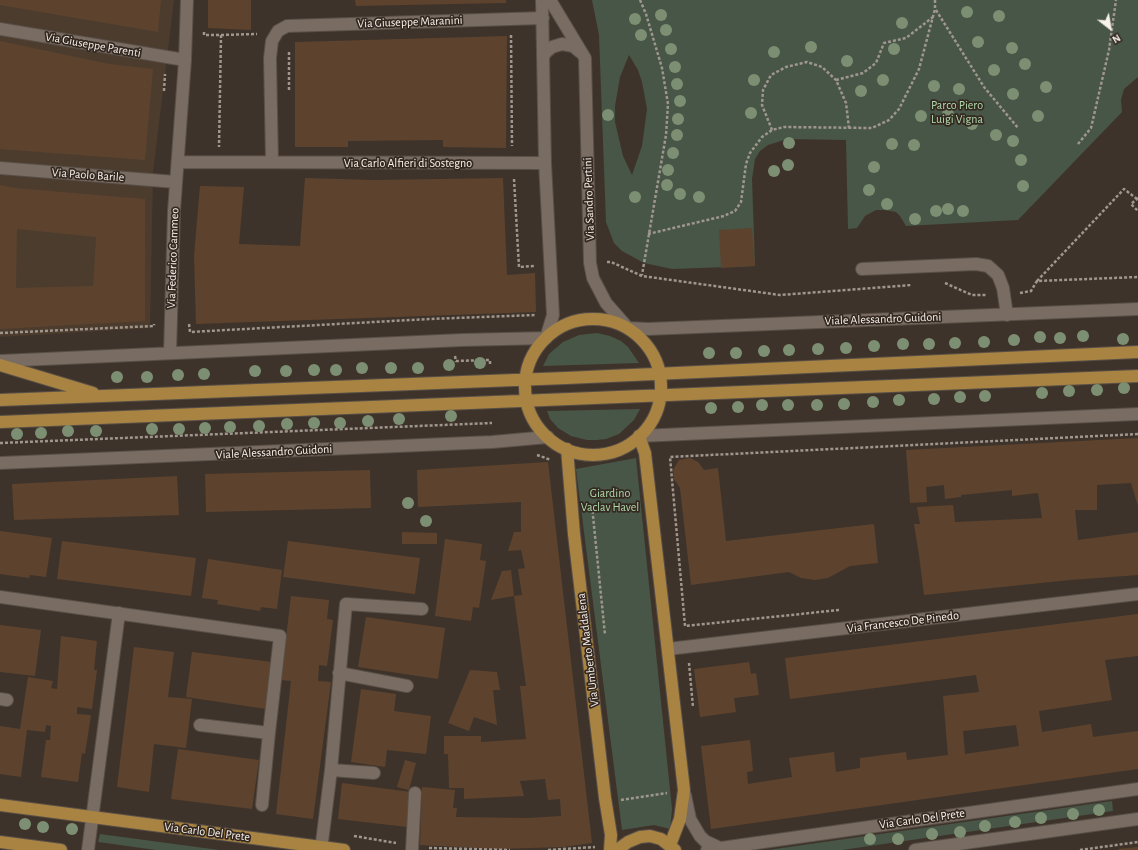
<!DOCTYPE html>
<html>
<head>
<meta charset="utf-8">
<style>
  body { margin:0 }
  #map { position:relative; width:1138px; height:850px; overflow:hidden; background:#3e332a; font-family:"Alegreya Sans",sans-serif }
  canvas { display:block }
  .north { position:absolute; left:1090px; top:8px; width:40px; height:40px; -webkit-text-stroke:3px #342921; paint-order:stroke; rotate:149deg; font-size:11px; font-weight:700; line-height:16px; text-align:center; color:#f9f2ec }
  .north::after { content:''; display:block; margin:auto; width:14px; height:18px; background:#f9f2ec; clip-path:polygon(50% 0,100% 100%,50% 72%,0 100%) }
</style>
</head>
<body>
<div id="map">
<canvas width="1138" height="850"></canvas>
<div class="north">N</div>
</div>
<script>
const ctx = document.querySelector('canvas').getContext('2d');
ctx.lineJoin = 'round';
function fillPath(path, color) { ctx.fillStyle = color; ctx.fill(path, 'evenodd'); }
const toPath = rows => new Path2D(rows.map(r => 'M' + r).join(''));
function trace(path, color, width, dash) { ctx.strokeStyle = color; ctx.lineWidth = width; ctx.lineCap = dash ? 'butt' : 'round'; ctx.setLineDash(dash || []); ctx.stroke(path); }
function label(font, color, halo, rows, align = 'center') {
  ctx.font = font + ' "Alegreya Sans",sans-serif'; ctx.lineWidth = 3.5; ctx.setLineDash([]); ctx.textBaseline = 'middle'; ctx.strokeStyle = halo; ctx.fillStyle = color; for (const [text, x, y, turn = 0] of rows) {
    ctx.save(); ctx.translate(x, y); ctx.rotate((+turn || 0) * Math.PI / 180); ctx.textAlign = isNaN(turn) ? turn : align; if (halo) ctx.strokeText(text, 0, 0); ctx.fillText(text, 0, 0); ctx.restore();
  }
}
fillPath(toPath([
  [0,0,174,0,153,172,150,328,0,337]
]), '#4c3c2e');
fillPath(toPath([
  [592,0,1138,0,1138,77,1124,89,1121,100,1122,112,1018,220,906,226,900,216,896,212,884,210,876,210,865,216,857,228,848,229,846,140,787,139,768,145,760,151,755,159,752,179,755,266,672,269,644,263,622,251,614,243,606,222,599,35],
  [629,55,638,70,642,82,647,109,642,146,632,175,623,156,615,122,615,106,620,77],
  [597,333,610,336,621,341,628,347,639,363,543,366,549,354,563,342,579,335],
  [640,409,634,420,619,434,606,439,597,440,587,440,571,436,558,428,550,419,547,411],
  [636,458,672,809,670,829,654,825,622,830,576,469],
  [1112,801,1113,811,842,850,768,850],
  [100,834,219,850,156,850,98,842]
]), '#485647');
fillPath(toPath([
  [0,0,161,0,158,32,0,5],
  [208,0,251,0,251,30,208,28],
  [355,0,506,0,506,3,356,6],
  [507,36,506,148,443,147,443,140,348,141,348,147,295,147,295,42],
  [0,41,109,64,153,69,145,160,0,149],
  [305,178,373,180,503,178,507,275,535,273,536,312,196,324,194,256,200,186,244,187,239,244,300,246],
  [0,185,15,188,145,199,145,321,0,329],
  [17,229,96,237,93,286,16,288],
  [752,228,755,266,721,268,719,230],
  [1138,438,1138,506,1131,483,1097,485,1097,510,1075,510,1078,540,1138,532,1138,575,1070,580,924,595,919,555,914,524,920,524,917,507,953,505,955,522,1042,518,1038,493,1012,496,1012,490,961,495,961,497,945,499,944,485,926,487,927,502,910,503,906,450],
  [690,458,698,462,704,470,718,468,726,541,874,524,878,563,850,566,828,578,815,580,801,578,789,572,691,585,680,488,674,479,673,470,679,460],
  [548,462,592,843,563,847,498,849,420,845,422,787,455,790,453,808,457,808,456,817,528,818,561,816,560,799,548,800,545,779,520,781,524,796,464,799,464,788,449,788,448,754,444,754,444,736,481,736,481,742,526,739,520,686,526,686,514,596,522,595,518,569,525,568,521,550,508,551,514,532,521,532,521,502,418,507,417,470],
  [370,470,371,508,206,512,205,474],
  [177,476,179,515,14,520,12,484],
  [0,531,52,538,46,577,30,575,29,578,0,574],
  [402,532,437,533,437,544,402,544],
  [445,539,482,544,480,560,486,561,479,608,473,607,471,621,435,616],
  [62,541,196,558,191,596,57,579],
  [288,541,420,558,415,594,283,577],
  [208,559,282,570,277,609,261,607,260,611,217,604,218,600,202,598],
  [511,570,514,596,491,600,502,571],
  [291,596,329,600,327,619,333,620,327,666,319,665,318,681,331,682,313,819,276,814,291,681,281,680],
  [1138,614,1138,656,1105,660,1112,700,1039,711,1042,732,1091,724,1093,737,1138,731,1138,769,711,829,701,746,750,740,753,771,747,772,748,784,792,777,789,758,834,752,836,772,860,768,860,758,906,752,907,760,948,755,943,696,979,692,976,675,790,699,785,658],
  [1016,725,1019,746,965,754,963,731],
  [366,617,445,628,438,679,358,667],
  [0,625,41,630,35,676,0,672],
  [61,636,97,641,94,670,97,670,92,709,77,707,77,714,91,715,85,754,82,753,78,782,41,777,46,740,50,740,51,726,46,725,45,732,27,730,21,777,0,774,0,726,20,729,28,677,53,681,51,688,57,689],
  [134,647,174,652,168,697,192,699,186,748,154,744,149,792,117,787],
  [192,652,272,662,266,709,186,697],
  [749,662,751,674,756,673,759,695,734,698,736,712,700,717,694,669],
  [470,670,497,672,500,690,493,690,497,725,474,717,469,731,448,723],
  [361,689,396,694,394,711,431,716,426,754,387,750,385,767,351,762],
  [178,749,259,760,252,809,171,799],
  [405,760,416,763,409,790,397,787],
  [342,783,411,792,407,827,338,819],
  [1138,847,1138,850,1119,850,1118,849]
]), '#5d432e');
const minor = toPath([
  [550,0,585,58,590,263,593,278,606,303,628,328,648,329,1138,309],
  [0,29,185,60],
  [543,57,546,52,552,47,562,44,573,46,580,52],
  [178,162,545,163],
  [272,162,270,58,272,41,278,31,287,26,543,18],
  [0,168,176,182],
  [862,269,976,264,988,266,998,275,1003,288,1007,315],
  [170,353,174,211,185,60,187,0],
  [0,361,462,340,546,338,553,315,545,163,542,0],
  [639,436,1138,414],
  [0,463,492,442,548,437],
  [0,597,280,636,269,733,200,725],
  [668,649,1138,594],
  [339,673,407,686],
  [0,699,7,700],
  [331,770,374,773],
  [685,795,690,819,700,836,705,841,720,848],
  [262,805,269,733],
  [88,850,119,613],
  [321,850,331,770,346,604,422,609],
  [412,850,415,793],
  [707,850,1138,789],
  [915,850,1138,819]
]);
const major = toPath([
  '525 387a68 68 0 1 1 136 0a68 68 0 1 1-136 0Z',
  [0,365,93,393],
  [0,400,566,378,1138,352],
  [0,422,1138,376],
  [639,436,645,453,684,790,680,819,670,845],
  [567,449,574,534,605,798,611,835,610,850],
  [0,805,344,850],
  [0,842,61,850],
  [617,850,628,842,640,837,650,836,661,839,675,850]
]);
trace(minor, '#584f47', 14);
trace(major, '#584f47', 14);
trace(toPath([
  [640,0,646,14,662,68,668,104,666,135,642,275],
  [936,10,984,87,1018,128],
  [204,32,204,35,221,35,219,147],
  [221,35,257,34],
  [511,35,512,146],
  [836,80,863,73,876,63,884,43,906,38,933,17],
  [289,90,289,51],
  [164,91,165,74],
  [772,130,762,105,763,90,771,75,786,67,807,62,822,67,836,80,846,103,849,128],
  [1078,144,1091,128,1109,50,1116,0],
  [514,179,519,267,534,266],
  [1138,198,1131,204,1138,211],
  [648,234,724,216,735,211,741,202,746,164,750,153,762,137,772,130,784,127,872,128,889,120,899,109,919,69,935,9,935,0],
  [607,262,611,262,642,276,780,295,912,285],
  [1037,281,1124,189,1137,199],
  [945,283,972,295,987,295],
  [1020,293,1031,291,1037,281,1138,277],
  [189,324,190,332,429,319,536,315],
  [0,333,154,326,154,324],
  [455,356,456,361,490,360,490,364],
  [0,443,492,423],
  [537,455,551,460],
  [592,506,605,635],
  [839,610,685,626,670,457,1138,434],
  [689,663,693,707],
  [621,800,667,793],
  [354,836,396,843],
  [429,848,510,850],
  [548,850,595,847],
  [1080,850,1138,842]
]), '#9f968e', 2.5, [3, 2]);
trace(minor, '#796c62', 12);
trace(major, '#a88342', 12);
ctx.fillStyle = '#7d8f72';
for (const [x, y] of [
  [967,12],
  [661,15],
  [999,16],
  [635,19],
  [902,23],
  [666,30],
  [641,35],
  [978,42],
  [811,47],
  [1012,48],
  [671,49],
  [894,49],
  [774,52],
  [847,61],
  [1025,64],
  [675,67],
  [994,70],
  [754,80],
  [883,80],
  [677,84],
  [934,86],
  [1046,87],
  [959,89],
  [861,91],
  [1013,94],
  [680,101],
  [751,113],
  [948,114],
  [608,115],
  [921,116],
  [1038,116],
  [678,119],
  [972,124],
  [677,135],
  [996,135],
  [1013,141],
  [789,143],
  [892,144],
  [914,145],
  [673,153],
  [1021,160],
  [788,165],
  [874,167],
  [668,170],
  [774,171],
  [667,185],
  [1023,186],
  [869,190],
  [680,194],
  [635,197],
  [699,197],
  [887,204],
  [948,209],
  [936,211],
  [963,211],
  [915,219],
  [1083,336],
  [1040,337],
  [1060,338],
  [1123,339],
  [1014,340],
  [984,342],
  [955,343],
  [903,344],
  [929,344],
  [874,346],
  [846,348],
  [818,349],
  [789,350],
  [764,351],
  [709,353],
  [736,353],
  [480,363],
  [449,365],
  [362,368],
  [391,368],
  [418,368],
  [314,370],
  [336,370],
  [255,371],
  [286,371],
  [204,374],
  [178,375],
  [117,377],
  [147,377],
  [1124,388],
  [1097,390],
  [1069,391],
  [1042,393],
  [985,396],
  [960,397],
  [934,399],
  [899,400],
  [873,402],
  [844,404],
  [762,405],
  [788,405],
  [817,405],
  [738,407],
  [711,408],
  [451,416],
  [399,419],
  [368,421],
  [314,423],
  [340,423],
  [287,424],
  [259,426],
  [230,427],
  [205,428],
  [152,429],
  [179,429],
  [68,431],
  [96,431],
  [41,433],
  [17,434],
  [408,503],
  [426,521],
  [1099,810],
  [1073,814],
  [1041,818],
  [1015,822],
  [25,824],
  [985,826],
  [43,827],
  [72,829],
  [960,832],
  [932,834],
  [870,839],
  [898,839]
]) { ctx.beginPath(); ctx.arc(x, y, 6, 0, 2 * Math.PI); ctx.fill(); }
label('12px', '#f9f2ec', '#342921', [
  ["Via Giuseppe Maranini",410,22,-2],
  ["Via Giuseppe Parenti",93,45,10],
  ["Via Carlo Alfieri di Sostegno",408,163],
  ["Via Paolo Barile",88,175,4],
  ["Via Sandro Pertini",589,199,-92],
  ["Via Federico Cammeo",173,258,-88],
  ["Viale Alessandro Guidoni",883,319,-2],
  ["Viale Alessandro Guidoni",274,452,-3],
  ["Via Francesco De Pinedo",903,622,-7],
  ["Via Umberto Maddalena",588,650,-97],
  ["Via Carlo Del Prete",922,819,-8],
  ["Via Carlo Del Prete",207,832,7]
]);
label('12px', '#b0dbac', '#342921', [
  ["Parco Piero",957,105],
  ["Luigi Vigna",957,119],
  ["Giardino",610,493],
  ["Vaclav Havel",610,507]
]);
</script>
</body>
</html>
